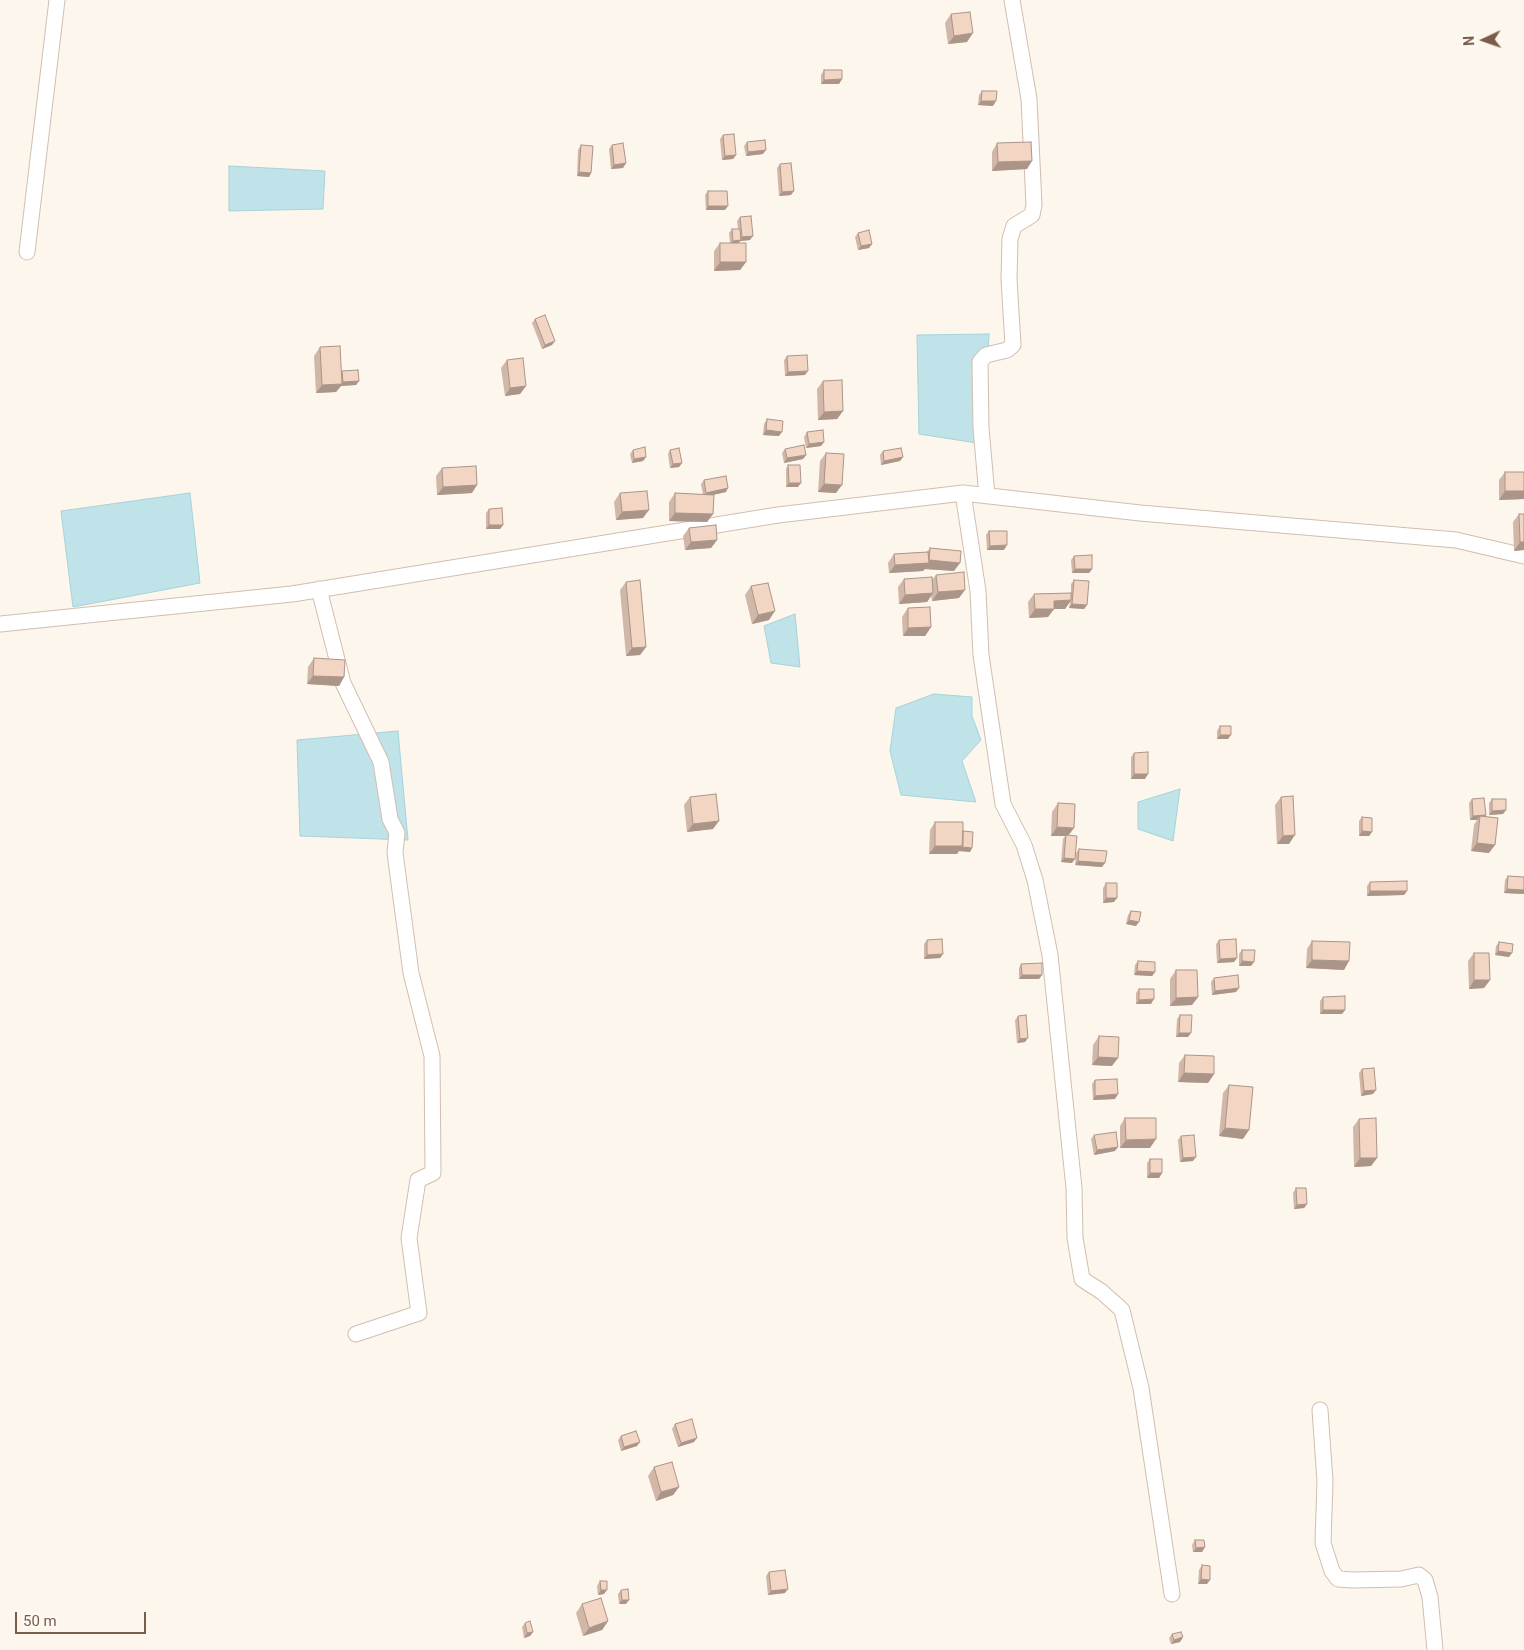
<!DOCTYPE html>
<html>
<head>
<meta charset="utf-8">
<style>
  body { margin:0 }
  #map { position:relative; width:1524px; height:1650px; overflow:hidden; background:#fdf6ec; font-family:Roboto,sans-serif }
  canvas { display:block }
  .north { position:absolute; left:1459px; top:15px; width:50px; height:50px; -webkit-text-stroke:4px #fffaf3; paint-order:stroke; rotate:267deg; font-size:14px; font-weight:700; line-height:20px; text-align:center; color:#7a5c4d }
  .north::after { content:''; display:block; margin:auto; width:18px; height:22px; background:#7a5c4d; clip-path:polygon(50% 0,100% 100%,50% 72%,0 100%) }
  .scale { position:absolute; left:15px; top:1612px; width:131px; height:22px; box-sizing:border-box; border:2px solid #7a5c4d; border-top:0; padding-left:6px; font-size:15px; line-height:18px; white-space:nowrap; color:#7a5c4d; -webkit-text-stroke:4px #fffaf3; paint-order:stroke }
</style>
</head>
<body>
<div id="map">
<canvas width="1524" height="1650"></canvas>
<div class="north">N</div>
<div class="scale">50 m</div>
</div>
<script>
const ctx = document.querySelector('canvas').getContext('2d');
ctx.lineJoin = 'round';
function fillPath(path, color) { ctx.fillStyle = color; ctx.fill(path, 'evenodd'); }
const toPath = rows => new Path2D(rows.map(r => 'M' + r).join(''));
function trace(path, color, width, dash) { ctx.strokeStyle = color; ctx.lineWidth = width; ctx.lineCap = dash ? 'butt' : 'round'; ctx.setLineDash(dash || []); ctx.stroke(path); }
const water = toPath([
  [229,166,325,171,323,209,229,211,229,166],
  [989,334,983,444,919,434,917,335,989,334],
  [190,493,200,583,73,607,61,511,190,493],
  [795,614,800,667,771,663,764,626,795,614],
  [934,694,972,697,972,716,981,740,962,761,976,802,901,795,890,751,896,708,934,694],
  [398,731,408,840,300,836,297,740,398,731],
  [1180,789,1173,841,1138,829,1138,802,1180,789]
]);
fillPath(water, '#bfe3e8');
trace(water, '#a5d3da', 1);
const street = toPath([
  [27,252,57,0],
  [963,493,978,591,981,655,1003,804,1024,845,1035,880,1050,955,1074,1188,1075,1238,1082,1279,1102,1292,1122,1310,1141,1388,1172,1594],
  [987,496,981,428,980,362,986,355,1007,350,1013,345,1009,279,1010,239,1014,226,1032,215,1034,205,1029,99,1012,0],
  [319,589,343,683,381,762,390,819,397,833,395,853,411,973,432,1056,433,1173,418,1180,409,1238,419,1313,356,1334],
  [0,624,292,594,778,515,963,493,1140,513,1456,540,1524,556],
  [1320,1410,1325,1481,1323,1543,1332,1571,1338,1579,1353,1580,1401,1579,1419,1575,1425,1580,1430,1597,1435,1650]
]);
trace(street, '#d1beb0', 17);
trace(street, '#fff', 15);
fillPath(toPath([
  [951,14,967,42,948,44,945,23],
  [824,70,842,79,839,84,821,84,821,75],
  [982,91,993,106,978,105,979,95],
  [723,135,736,155,733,159,722,160,720,139],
  [747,142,763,154,746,156,744,146],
  [997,143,1027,169,992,171,992,152],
  [581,145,591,173,589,177,577,176,578,150],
  [612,145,626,163,623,168,611,169,609,149],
  [780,164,791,195,779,196,777,168],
  [708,191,725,210,706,210,705,195],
  [740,217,750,240,740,241,739,243,746,262,740,270,714,271,714,251,720,243,730,243,729,233,732,229,738,229,737,221],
  [858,233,872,244,869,248,858,250,855,237],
  [535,319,552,345,542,349,532,323],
  [320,347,342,372,359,381,356,385,341,386,336,392,316,393,314,356],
  [787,356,805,375,785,376,784,360],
  [507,360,526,386,520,394,505,396,501,368],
  [823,381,843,411,837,419,818,420,817,389],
  [767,419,779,436,763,435,764,424],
  [807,432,824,442,821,446,806,448,804,437],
  [785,449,806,455,803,459,784,463,782,453],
  [633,450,646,457,643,461,632,463,630,454],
  [670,450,682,463,679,467,670,468,668,454],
  [883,451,903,457,900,461,881,465,880,455],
  [826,453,836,493,818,492,820,461],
  [788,465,798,487,786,487,786,469],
  [442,468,472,493,437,495,436,476],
  [1505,472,1524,472,1524,499,1499,500,1499,480],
  [704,480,726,492,713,495,713,514,707,522,669,521,669,502,675,493,703,495,701,484],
  [620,493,643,518,616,520,614,502],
  [489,509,503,525,500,529,486,529,486,513],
  [1519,514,1524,514,1524,550,1514,551,1513,522],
  [689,528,717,540,711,548,685,550,683,536],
  [989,531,1004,550,987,550,986,535],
  [930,548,954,571,925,569,923,571,889,573,888,563,894,554,927,552],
  [1074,556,1092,569,1089,573,1072,573,1071,560],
  [936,575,959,598,932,601,931,596,927,602,899,604,898,587,904,579,932,580],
  [1074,580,1087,605,1084,609,1069,608,1070,602,1065,609,1054,609,1048,617,1029,618,1028,602,1034,594,1071,593,1071,584],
  [626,582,646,647,640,655,626,656,620,590],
  [751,586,769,620,752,624,745,595],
  [908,608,931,627,925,636,903,636,902,617],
  [314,658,344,677,339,686,307,684,308,667],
  [1220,726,1228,739,1217,739,1217,731],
  [1134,753,1145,779,1131,779,1131,757],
  [690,797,713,829,687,832,684,805],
  [1281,797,1289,844,1277,844,1275,805],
  [1472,799,1486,815,1484,817,1489,853,1471,851,1474,825,1477,820,1470,820,1469,803],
  [1492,799,1506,810,1503,814,1489,815,1489,803],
  [1058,803,1069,835,1072,863,1061,862,1063,839,1065,836,1051,836,1052,812],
  [1362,817,1372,832,1369,836,1359,836,1359,821],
  [935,822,963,831,972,848,970,852,959,851,957,854,929,854,930,830],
  [1079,849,1102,867,1075,865,1076,853],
  [1508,876,1524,877,1524,894,1504,893,1505,880],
  [1370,882,1407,891,1404,895,1367,896,1367,886],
  [1106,883,1114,902,1103,903,1103,888],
  [1131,911,1136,926,1126,924,1128,915],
  [927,940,943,954,940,958,924,959,924,944],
  [1219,940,1237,958,1234,962,1217,963,1216,944],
  [1312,941,1344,970,1306,968,1307,949],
  [1499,942,1509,957,1495,955,1496,946],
  [1242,950,1251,966,1239,966,1239,954],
  [1474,953,1490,980,1484,988,1469,989,1468,961],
  [1138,961,1155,972,1152,976,1134,975,1135,965],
  [1021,964,1042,975,1039,979,1019,979,1019,968],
  [1176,970,1198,997,1192,1005,1170,1006,1170,979],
  [1214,978,1236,992,1212,995,1211,982],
  [1139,989,1151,1004,1136,1004,1136,993],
  [1323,997,1345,1010,1342,1014,1320,1014,1320,1001],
  [1180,1015,1188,1037,1176,1037,1177,1019],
  [1018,1016,1025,1042,1017,1043,1015,1020],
  [1099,1036,1112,1066,1092,1065,1093,1045],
  [1185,1055,1214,1074,1208,1083,1178,1082,1179,1063],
  [1362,1069,1373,1094,1361,1096,1359,1073],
  [1095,1080,1115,1099,1093,1100,1092,1084],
  [1229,1085,1243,1139,1219,1136,1223,1093],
  [1125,1118,1150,1148,1120,1148,1120,1126],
  [1359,1119,1377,1158,1371,1166,1354,1167,1353,1127],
  [1094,1135,1115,1151,1094,1155,1091,1139],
  [1181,1136,1193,1161,1180,1162,1178,1140],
  [1150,1159,1162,1173,1159,1178,1147,1178,1147,1163],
  [1296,1188,1307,1204,1304,1208,1294,1209,1293,1193],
  [675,1424,694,1442,678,1447,672,1429],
  [621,1436,637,1446,621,1451,618,1440],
  [654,1467,679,1487,673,1495,656,1501,648,1476],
  [1195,1540,1205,1547,1202,1552,1193,1552,1192,1545],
  [1202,1565,1207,1584,1198,1584,1199,1570],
  [769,1572,785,1593,768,1595,766,1576],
  [600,1581,604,1594,598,1595,597,1586],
  [621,1590,626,1604,619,1604,618,1594],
  [582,1604,608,1621,602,1630,583,1636,576,1613],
  [525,1623,533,1632,530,1636,524,1638,522,1627],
  [1172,1634,1183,1637,1180,1642,1171,1644,1169,1638]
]), '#d1b7a8');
fillPath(toPath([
  [973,33,967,42,948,44,954,36],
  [842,79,839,84,821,84,824,80],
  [981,101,996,101,993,106,978,105],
  [766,150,763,154,746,156,748,152],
  [736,155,733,159,722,160,725,156],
  [1032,161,1027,169,992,171,998,162],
  [626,163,623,168,611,169,614,165],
  [579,172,591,173,589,177,577,176],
  [794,191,791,195,779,196,782,192],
  [708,206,728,206,725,210,706,210],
  [753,236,750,240,740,241,738,244,730,245,733,241,740,240,742,237],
  [872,244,869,248,858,250,861,246],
  [720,262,746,262,740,270,714,271],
  [555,341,552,345,542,349,545,345],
  [808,371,805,375,785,376,788,372],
  [359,381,356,385,341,386,336,392,316,393,322,385,341,384,343,382],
  [526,386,520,394,505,396,510,388],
  [843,411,837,419,818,420,824,412],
  [766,430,782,432,779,436,763,435],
  [824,442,821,446,806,448,809,444],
  [806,455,803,459,784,463,787,458],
  [646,457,643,461,632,463,634,459],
  [903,457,900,461,881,465,884,461],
  [682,463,679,467,670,468,673,464],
  [789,483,801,483,798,487,786,487],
  [824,484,842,485,836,493,818,492],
  [477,485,472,493,437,495,443,487],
  [728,488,726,492,703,497,706,493],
  [1505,491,1524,491,1524,499,1499,500],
  [649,510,643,518,616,520,622,512],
  [675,513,713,514,707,522,669,521],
  [489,525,503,525,500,529,486,529],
  [717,540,711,548,685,550,691,542],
  [1520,542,1524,542,1524,550,1514,551],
  [1007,545,1004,550,987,550,990,546],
  [929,560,960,563,954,571,925,569,923,571,889,573,895,565],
  [1075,569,1092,569,1089,573,1072,573],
  [965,590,959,598,932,601,938,592],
  [933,593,927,602,899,604,905,595],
  [1071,600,1065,609,1054,609,1048,617,1029,618,1035,609,1054,601],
  [1072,604,1087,605,1084,609,1069,608],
  [775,611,769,620,752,624,758,615],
  [931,627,925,636,903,636,908,628],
  [646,647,640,655,626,656,632,648],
  [313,676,344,677,339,686,307,684],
  [1220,735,1231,735,1228,739,1217,739],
  [1134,774,1148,774,1145,779,1131,779],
  [1506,810,1503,814,1489,815,1492,811],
  [1486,815,1483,819,1480,816,1477,820,1470,820,1473,816],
  [719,821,713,829,687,832,693,824],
  [1057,827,1074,828,1068,836,1051,836],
  [1362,831,1372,832,1369,836,1359,836],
  [1295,835,1289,844,1277,844,1283,836],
  [1477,843,1495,845,1489,853,1471,851],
  [935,846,963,846,972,848,970,852,959,851,957,854,929,854],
  [1064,858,1075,859,1072,863,1061,862],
  [1078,861,1105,863,1102,867,1075,865],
  [1507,889,1524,890,1524,894,1504,893],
  [1370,891,1407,891,1404,895,1367,896],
  [1106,898,1117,898,1114,902,1103,903],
  [1129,920,1139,922,1136,926,1126,924],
  [1498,951,1512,953,1509,957,1495,955],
  [943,954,940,958,924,959,927,955],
  [1237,958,1234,962,1217,963,1220,959],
  [1312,960,1349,961,1344,970,1306,968],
  [1242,961,1254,962,1251,966,1239,966],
  [1137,971,1155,972,1152,976,1134,975],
  [1022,975,1042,975,1039,979,1019,979],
  [1474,980,1490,980,1484,988,1469,989],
  [1239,988,1236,992,1212,995,1215,991],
  [1198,997,1192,1005,1170,1006,1176,998],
  [1154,999,1151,1004,1136,1004,1139,1000],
  [1323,1010,1345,1010,1342,1014,1320,1014],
  [1179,1033,1191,1033,1188,1037,1176,1037],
  [1028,1038,1025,1042,1017,1043,1020,1039],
  [1098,1057,1118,1058,1112,1066,1092,1065],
  [1184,1073,1214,1074,1208,1083,1178,1082],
  [1376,1090,1373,1094,1361,1096,1364,1091],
  [1118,1094,1115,1099,1093,1100,1095,1096],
  [1225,1128,1249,1130,1243,1139,1219,1136],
  [1156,1139,1150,1148,1120,1148,1126,1140],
  [1118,1147,1115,1151,1094,1155,1097,1150],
  [1196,1157,1193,1161,1180,1162,1183,1158],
  [1360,1158,1377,1158,1371,1166,1354,1167],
  [1150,1173,1162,1173,1159,1178,1147,1178],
  [1307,1204,1304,1208,1294,1209,1297,1205],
  [697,1438,694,1442,678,1447,681,1443],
  [640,1442,637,1446,621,1451,624,1447],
  [679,1487,673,1495,656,1501,661,1492],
  [1205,1547,1202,1552,1193,1552,1196,1548],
  [1201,1579,1210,1580,1207,1584,1198,1584],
  [788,1589,785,1593,768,1595,771,1591],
  [601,1590,607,1590,604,1594,598,1595],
  [622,1600,629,1600,626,1604,619,1604],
  [608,1621,602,1630,583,1636,589,1628],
  [533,1632,530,1636,524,1638,527,1633],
  [1183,1637,1180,1642,1171,1644,1174,1640]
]), '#aa9588');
const building = toPath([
  [970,12,973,33,954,36,951,14,970,12],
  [824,70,842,70,842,79,824,80,824,70],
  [982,91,997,91,996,101,981,101,982,91],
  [734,134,736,155,725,156,723,135,734,134],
  [765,140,766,150,748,152,747,142,765,140],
  [1031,142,1032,161,998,162,997,143,1031,142],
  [623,143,626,163,614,165,612,145,623,143],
  [581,145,593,146,591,173,579,172,581,145],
  [791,163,794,191,782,192,780,164,791,163],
  [708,191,727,191,728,206,708,206,708,191],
  [751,216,753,236,742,237,740,217,751,216],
  [732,229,740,229,741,240,733,241,732,229],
  [869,230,872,244,861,246,858,233,869,230],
  [720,243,746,243,746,262,720,262,720,243],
  [545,315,555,341,545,345,535,319,545,315],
  [340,346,342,384,322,385,320,347,340,346],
  [807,355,808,371,788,372,787,356,807,355],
  [523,358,526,386,510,388,507,360,523,358],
  [358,370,359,381,343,382,342,371,358,370],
  [842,380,843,411,824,412,823,381,842,380],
  [767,419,783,421,782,432,766,430,767,419],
  [823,430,824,442,809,444,807,432,823,430],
  [804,445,806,455,787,458,785,449,804,445],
  [645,447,646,457,634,459,633,450,645,447],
  [679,448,682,463,673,464,670,450,679,448],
  [901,448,903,457,884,461,883,451,901,448],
  [826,453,844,454,842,485,824,484,826,453],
  [788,465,800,465,801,483,789,483,788,465],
  [476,466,477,485,443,487,442,468,476,466],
  [1505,472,1524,472,1524,491,1505,491,1505,472],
  [726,476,728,488,706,493,704,480,726,476],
  [647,491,649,510,622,512,620,493,647,491],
  [675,493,714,495,713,514,675,513,675,493],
  [502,508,503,525,489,525,489,509,502,508],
  [1519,514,1524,514,1524,542,1520,542,1519,514],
  [716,525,717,540,691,542,689,528,716,525],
  [989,531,1007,531,1007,545,990,546,989,531],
  [930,548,961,551,960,563,929,560,930,548],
  [928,552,929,563,895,565,894,554,928,552],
  [1092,555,1092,569,1075,569,1074,556,1092,555],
  [964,572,965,590,938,592,936,575,964,572],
  [932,577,933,593,905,595,904,579,932,577],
  [640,580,646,647,632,648,626,582,640,580],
  [1074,580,1089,581,1087,605,1072,604,1074,580],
  [768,583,775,611,758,615,751,586,768,583],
  [1071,593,1071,600,1054,601,1054,609,1035,609,1034,594,1071,593],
  [930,607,931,627,908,628,908,608,930,607],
  [314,658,345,660,344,677,313,676,314,658],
  [1220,726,1231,726,1231,735,1220,735,1220,726],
  [1148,752,1148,774,1134,774,1134,753,1148,752],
  [716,794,719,821,693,824,690,797,716,794],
  [1293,796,1295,835,1283,836,1281,797,1293,796],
  [1484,798,1486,815,1473,816,1472,799,1484,798],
  [1492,799,1506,799,1506,810,1492,811,1492,799],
  [1058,803,1075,804,1074,828,1057,827,1058,803],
  [1480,816,1498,818,1495,845,1477,843,1480,816],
  [1362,817,1372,818,1372,832,1362,831,1362,817],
  [935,822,963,822,963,846,935,846,935,822],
  [963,831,973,832,972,848,962,847,963,831],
  [1066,835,1077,836,1075,859,1064,858,1066,835],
  [1079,849,1107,851,1105,863,1078,861,1079,849],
  [1508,876,1524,877,1524,890,1507,889,1508,876],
  [1407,881,1407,891,1370,891,1370,882,1407,881],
  [1106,883,1117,883,1117,898,1106,898,1106,883],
  [1131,911,1141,912,1139,922,1129,920,1131,911],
  [942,939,943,954,927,955,927,940,942,939],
  [1236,939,1237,958,1220,959,1219,940,1236,939],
  [1312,941,1350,942,1349,961,1312,960,1312,941],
  [1499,942,1513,944,1512,953,1498,951,1499,942],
  [1242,950,1255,950,1254,962,1242,961,1242,950],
  [1474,953,1489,953,1490,980,1474,980,1474,953],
  [1138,961,1155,962,1155,972,1137,971,1138,961],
  [1042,963,1042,975,1022,975,1021,964,1042,963],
  [1176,970,1197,970,1198,997,1176,998,1176,970],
  [1238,975,1239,988,1215,991,1214,978,1238,975],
  [1139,989,1154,989,1154,999,1139,1000,1139,989],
  [1345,996,1345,1010,1323,1010,1323,997,1345,996],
  [1026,1015,1028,1038,1020,1039,1018,1016,1026,1015],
  [1180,1015,1192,1015,1191,1033,1179,1033,1180,1015],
  [1099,1036,1119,1037,1118,1058,1098,1057,1099,1036],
  [1185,1055,1214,1056,1214,1074,1184,1073,1185,1055],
  [1374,1068,1376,1090,1364,1091,1362,1069,1374,1068],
  [1117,1079,1118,1094,1095,1096,1095,1080,1117,1079],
  [1229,1085,1253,1087,1249,1130,1225,1128,1229,1085],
  [1125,1118,1156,1118,1156,1139,1126,1140,1125,1118],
  [1376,1118,1377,1158,1360,1158,1359,1119,1376,1118],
  [1116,1132,1118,1147,1097,1150,1094,1135,1116,1132],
  [1194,1135,1196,1157,1183,1158,1181,1136,1194,1135],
  [1150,1159,1162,1159,1162,1173,1150,1173,1150,1159],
  [1296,1188,1306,1188,1307,1204,1297,1205,1296,1188],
  [692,1419,697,1438,681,1443,675,1424,692,1419],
  [636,1431,640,1442,624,1447,621,1436,636,1431],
  [672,1462,679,1487,661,1492,654,1467,672,1462],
  [1195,1540,1204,1540,1205,1547,1196,1548,1195,1540],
  [1202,1565,1210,1566,1210,1580,1201,1579,1202,1565],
  [785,1570,788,1589,771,1591,769,1572,785,1570],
  [600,1581,607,1581,607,1590,601,1590,600,1581],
  [628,1589,629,1600,622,1600,621,1590,628,1589],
  [601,1598,608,1621,589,1628,582,1604,601,1598],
  [530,1621,533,1632,527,1633,525,1623,530,1621],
  [1181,1632,1183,1637,1174,1640,1172,1634,1181,1632]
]);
fillPath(building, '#f3d5c3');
trace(building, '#aa9588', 1);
</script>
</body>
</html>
